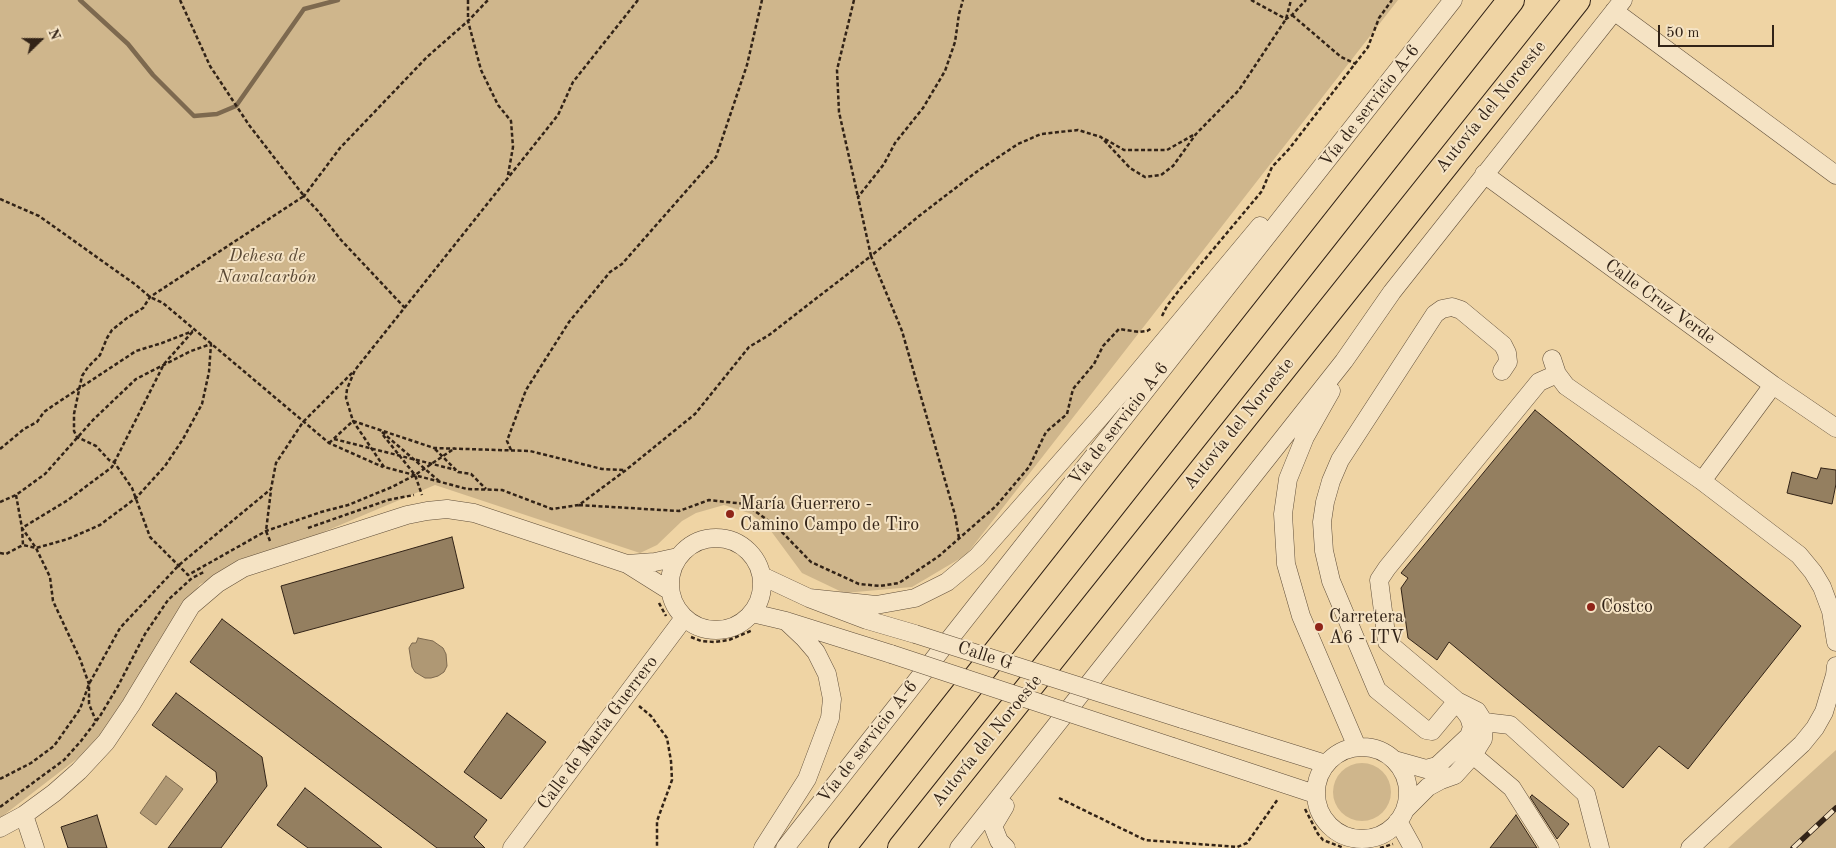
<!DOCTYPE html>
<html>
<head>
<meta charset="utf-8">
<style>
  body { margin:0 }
  #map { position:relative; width:1836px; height:848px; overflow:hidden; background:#efd4a4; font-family:"Old Standard TT",serif }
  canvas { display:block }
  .north { position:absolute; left:15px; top:15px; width:50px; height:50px; -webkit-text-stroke:4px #f5e3c4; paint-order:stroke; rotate:68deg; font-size:14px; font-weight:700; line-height:20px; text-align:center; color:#322317 }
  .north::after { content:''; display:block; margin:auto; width:18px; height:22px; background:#322317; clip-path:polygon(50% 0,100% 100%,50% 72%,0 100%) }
  .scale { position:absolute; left:1658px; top:25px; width:116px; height:22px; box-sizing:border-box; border:2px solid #322317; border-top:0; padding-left:6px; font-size:15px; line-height:18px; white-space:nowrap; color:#322317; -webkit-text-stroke:4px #f5e3c4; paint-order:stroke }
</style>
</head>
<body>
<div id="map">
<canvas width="1836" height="848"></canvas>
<div class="north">N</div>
<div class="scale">50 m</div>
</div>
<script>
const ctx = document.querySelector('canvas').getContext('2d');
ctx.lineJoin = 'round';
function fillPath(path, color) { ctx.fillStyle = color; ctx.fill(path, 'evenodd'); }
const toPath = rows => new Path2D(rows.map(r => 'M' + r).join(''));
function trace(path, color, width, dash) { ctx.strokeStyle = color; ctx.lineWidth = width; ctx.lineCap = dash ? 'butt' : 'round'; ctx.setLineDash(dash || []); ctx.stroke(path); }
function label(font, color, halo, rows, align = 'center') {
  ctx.font = font + ' "Old Standard TT",serif'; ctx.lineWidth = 4; ctx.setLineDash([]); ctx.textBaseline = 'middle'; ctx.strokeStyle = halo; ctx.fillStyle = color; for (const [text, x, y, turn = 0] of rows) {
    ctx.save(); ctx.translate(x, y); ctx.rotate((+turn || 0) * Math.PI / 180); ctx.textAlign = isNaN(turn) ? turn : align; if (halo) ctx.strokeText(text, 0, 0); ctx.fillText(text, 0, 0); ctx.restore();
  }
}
fillPath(toPath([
  [0,0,1398,0,966,555,912,587,844,593,802,573,768,527,749,513,724,505,696,513,682,521,657,545,640,553,435,485,200,584,96,744,0,818],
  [1836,750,1836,848,1728,848],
  '1333 792a29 29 0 1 1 58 0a29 29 0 1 1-58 0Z'
]), '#cfb68c');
const water = toPath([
  [418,638,433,641,443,648,446,654,447,666,444,672,438,676,431,678,425,678,415,672,412,667,409,648,412,643,416,643,418,638],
  [166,776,183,789,156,825,140,813,166,776]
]);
fillPath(water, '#af9874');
trace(water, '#7d694f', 1);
trace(toPath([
  [80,0,128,44,153,75,194,116,217,114,236,106,304,9,338,0]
]), '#7d694f', 4.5);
const building = toPath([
  [1535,410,1801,626,1688,769,1659,746,1623,788,1449,642,1437,660,1408,638,1401,588,1408,578,1401,573,1535,410],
  [1821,468,1836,470,1836,484,1832,504,1787,493,1792,472,1817,479,1821,468],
  [452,537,464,588,294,634,281,586,452,537],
  [222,619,487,820,474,837,485,848,437,848,190,662,222,619],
  [176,693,262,757,267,786,221,848,168,848,217,782,216,772,152,725,176,693],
  [507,713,546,742,501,799,464,772,507,713],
  [305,788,382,848,308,848,277,825,305,788],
  [1532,795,1569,824,1557,839,1530,797,1532,795],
  [97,815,107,848,68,848,61,827,97,815],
  [1516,815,1537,848,1490,848,1516,815]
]);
fillPath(building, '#947f60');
trace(building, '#322317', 1);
const minor = toPath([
  [1614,11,1836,175],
  [1484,174,1773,385,1836,428],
  [1552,359,1557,374,1566,386,1702,481,1799,555,1813,572,1822,587,1831,611,1836,642],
  [1331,391,1305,437,1288,479,1283,514,1286,564,1301,616,1357,747],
  [1702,481,1773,385],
  '670 584a46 46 0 1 1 92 0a46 46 0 1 1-92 0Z',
  [627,564,655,562,678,557],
  [762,576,809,598,867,620,915,634],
  [809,598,876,605,915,598,947,582,977,557,1103,414,1260,226],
  [752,613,786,621,891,654],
  [1457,701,1432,731,1426,730,1377,690,1331,581,1324,551,1322,522,1325,502,1331,481,1340,460,1435,314,1442,309,1452,307,1461,310,1503,345,1507,353,1508,362,1502,371],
  [1182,719,1326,764],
  [1484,722,1510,725,1586,794,1600,848],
  [1173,747,1315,794],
  '1316 793a46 46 0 1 1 92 0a46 46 0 1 1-92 0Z',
  [1473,755,1512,788,1550,848],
  [1394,760,1426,769,1437,766,1469,736,1472,727,1469,717,1463,709],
  [1005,806,993,826,999,841,1006,848],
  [1405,810,1428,787,1441,780,1455,775,1473,755,1483,739,1484,722,1477,711,1457,701,1387,642,1379,580,1387,568,1539,382,1557,374],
  [24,815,35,848],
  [1398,821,1413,848],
  [0,828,24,815,54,793,79,771,106,742,131,705,191,606,218,583,243,568,407,515,427,511,447,509,474,513,627,564,670,591],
  [512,848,684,618],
  [763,848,807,779,830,718,832,699,827,674,816,652,804,638,786,621],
  [785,848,1453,0],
  [959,848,1344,361,1392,292,1623,0],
  [1690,848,1802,744,1815,728,1824,712,1835,675,1836,666]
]);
const highway = toPath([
  [842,848,1511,0],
  [901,848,1577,0]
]);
trace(minor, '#614f3a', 19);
trace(highway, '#322317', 28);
trace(toPath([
  [180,0,210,66,249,125,304,196,150,297,143,308,127,318,112,330,107,338,100,355,88,367,82,376,74,414,74,431,77,437,96,446,109,460,114,462,132,488,150,537,188,575,266,531,321,512,348,505,392,487,415,475,455,448],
  [468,0,468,21,481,70,498,105,511,121,513,147,508,175],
  [638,0,573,82,558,115,355,370,347,389,346,398,353,421,384,467,467,489,502,490,552,509,579,505,626,470,695,414,749,347,769,335,871,256,858,197,884,164,895,143,923,108,945,71,955,42,959,14,963,0],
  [854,0,837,70,839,112,858,197],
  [1251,0,1286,19,1292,15,1306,0],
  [1292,15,1341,57,1356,64],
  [1105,139,1124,150,1167,150,1195,134],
  [0,199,39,216,136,285,150,297,163,303,329,443,383,467],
  [405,308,341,240,318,211,304,196,340,148,427,57,468,21,488,0],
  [1162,316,1167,306,1180,289,1262,191,1272,167,1289,149,1368,47,1379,18,1392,0],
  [382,432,439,481],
  [383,435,415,475,422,495],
  [334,439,456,470],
  [329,443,353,421,434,448,530,451,602,469,624,470],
  [0,449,24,429,37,422,44,412,54,405,136,351,162,343,193,331],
  [435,449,458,472,471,474,486,489],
  [511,450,507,441,526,390,569,322,610,272,622,264,716,157,747,65,762,0],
  [16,495,22,528,36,548,50,577,53,601,80,659,89,684,89,704,96,721],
  [0,502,16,495,45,474,93,420,136,379,191,351,211,344,209,372,202,404,183,439,165,466,136,498,100,525,68,539,36,548,23,545],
  [579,505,679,511,709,500,745,504,776,526,811,562,859,584,880,586,899,583,939,556,996,506,1029,467,1046,432,1067,414,1073,389,1094,364,1103,346,1119,329,1139,332,1147,331,1152,328],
  [308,528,388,500,414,495],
  [959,538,955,515,902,331,871,256,919,216,979,170,1018,144,1041,134,1078,130,1101,137,1130,168,1145,177,1161,175,1173,166,1196,134,1239,90,1286,19,1291,0],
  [270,541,266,531,271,490],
  [0,553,6,554,23,545,22,528,68,500,112,467,164,364,194,330],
  [659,603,666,616],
  [691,637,701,641,715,642,729,640,753,630],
  [639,706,651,716,667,738,671,761,672,780,657,821,657,848],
  [0,779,31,763,54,746,80,709,89,684,120,628,179,565,271,489,276,463,303,422,353,372],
  [1059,798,1145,840,1237,847,1247,843,1278,799],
  [0,807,64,760,81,741,100,716,118,686,145,634,168,600,192,578,204,572],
  [1305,809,1318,834,1323,840,1344,848],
  [1380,848,1393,844]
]), '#322317', 2.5, [4, 2.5]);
trace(minor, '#f5e3c4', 18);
trace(highway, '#efd4a4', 26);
const rail = toPath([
  [1793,848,1836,808]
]);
trace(rail, '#322317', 5.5);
trace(rail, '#f5e3c4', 4, [11]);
const minorBridge = toPath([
  [915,634,1182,719],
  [891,654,1173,747]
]);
trace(minorBridge, '#614f3a', 19, []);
trace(minorBridge, '#f5e3c4', 18);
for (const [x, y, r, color] of [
  [730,514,5,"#8f2418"],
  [1591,607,5,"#8f2418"],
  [1319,627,5,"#8f2418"]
]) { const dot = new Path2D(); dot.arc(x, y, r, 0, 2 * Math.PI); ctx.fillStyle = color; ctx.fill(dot); trace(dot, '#f5e3c4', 2); }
label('18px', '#322317', '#f5e3c4', [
  ["Vía de servicio A-6",1370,106,-52],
  ["Autovía del Noroeste",1491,107,-51],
  ["Calle Cruz Verde",1660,302,36],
  ["Vía de servicio A-6",1119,424,-52],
  ["Autovía del Noroeste",1239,424,-51],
  ["Calle G",985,656,18],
  ["Calle de María Guerrero",598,733,-53],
  ["Autovía del Noroeste",987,741,-51],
  ["Vía de servicio A-6",868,742,-52]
]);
label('italic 18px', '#594834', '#f5e3c4', [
  ["Dehesa de",267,256],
  ["Navalcarbón",267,277]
]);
label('18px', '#322317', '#f5e3c4', [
  ["María Guerrero -",740,504],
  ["Camino Campo de Tiro",740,525],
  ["Costco",1601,607],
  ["Carretera",1329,617],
  ["A6 - ITV",1329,638]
], 'left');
</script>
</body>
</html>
